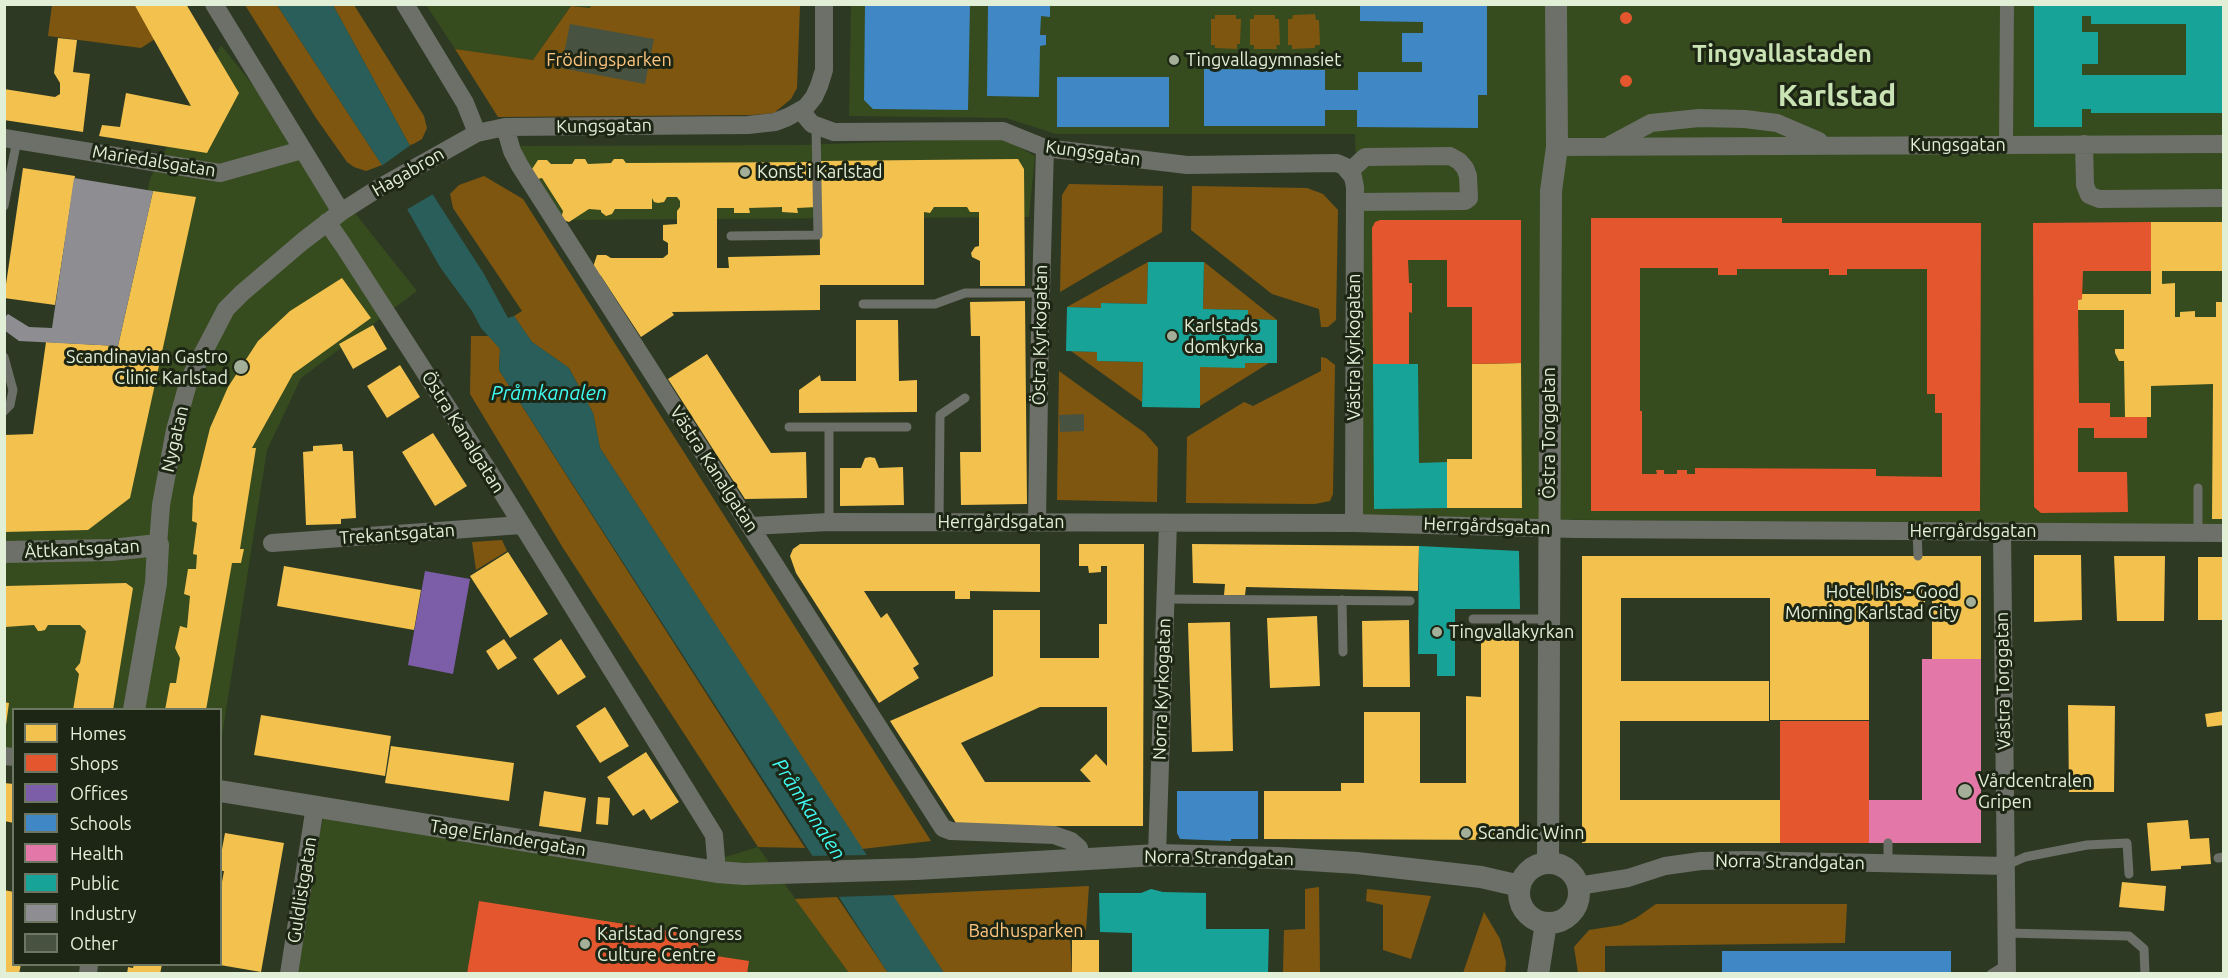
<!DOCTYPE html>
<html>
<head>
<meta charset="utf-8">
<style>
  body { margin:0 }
  #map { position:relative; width:2228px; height:978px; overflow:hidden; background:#2e3923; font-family:Ubuntu,sans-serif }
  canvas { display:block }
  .frame { position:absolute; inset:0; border:6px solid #e2efd7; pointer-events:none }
  .legend { position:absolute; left:12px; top:708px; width:210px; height:258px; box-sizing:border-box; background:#1d2614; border:2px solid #6c7662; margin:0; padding:8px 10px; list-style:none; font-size:18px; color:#e2efd7 }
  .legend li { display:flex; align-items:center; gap:12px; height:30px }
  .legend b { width:30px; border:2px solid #6c7662 }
</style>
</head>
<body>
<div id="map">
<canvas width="2228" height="978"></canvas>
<div class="frame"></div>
<ul class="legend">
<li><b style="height:16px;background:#f2c14e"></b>Homes</li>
<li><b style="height:16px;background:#e4572e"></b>Shops</li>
<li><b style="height:16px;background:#7b5ea7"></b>Offices</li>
<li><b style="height:16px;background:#3f88c5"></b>Schools</li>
<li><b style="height:16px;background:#e377a8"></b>Health</li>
<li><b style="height:16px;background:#17a398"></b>Public</li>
<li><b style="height:16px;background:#8d8d92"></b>Industry</li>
<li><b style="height:16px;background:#485240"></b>Other</li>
</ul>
</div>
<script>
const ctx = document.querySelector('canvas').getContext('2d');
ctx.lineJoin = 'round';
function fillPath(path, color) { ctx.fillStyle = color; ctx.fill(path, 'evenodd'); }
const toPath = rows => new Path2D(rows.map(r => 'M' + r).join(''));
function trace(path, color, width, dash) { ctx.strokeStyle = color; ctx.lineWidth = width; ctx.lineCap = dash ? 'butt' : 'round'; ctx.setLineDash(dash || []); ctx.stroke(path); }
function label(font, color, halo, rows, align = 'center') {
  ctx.font = font + ' Ubuntu,sans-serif'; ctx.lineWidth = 6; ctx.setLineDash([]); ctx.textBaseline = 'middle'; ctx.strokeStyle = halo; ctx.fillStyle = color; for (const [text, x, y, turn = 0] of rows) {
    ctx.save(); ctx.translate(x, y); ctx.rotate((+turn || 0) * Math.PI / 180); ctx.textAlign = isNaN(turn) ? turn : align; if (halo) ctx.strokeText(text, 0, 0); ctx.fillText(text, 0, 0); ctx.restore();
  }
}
fillPath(toPath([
  [426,5,592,5,591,8,571,6,533,60,455,49],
  [851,5,2223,5,2223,525,1357,518,1358,217,1355,134,1056,134,1006,118,849,116],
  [221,45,417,291,301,378,267,450,221,742,220,710,14,710,13,754,5,752,4,485,86,482,150,179],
  [1003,138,1035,156,1029,217,556,220,511,146,801,145],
  [325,806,712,861,758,847,849,973,295,974]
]), '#364b1e');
fillPath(toPath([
  [134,4,155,39,141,48,48,36,52,5],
  [592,4,800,5,797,88,791,99,774,113,752,115,498,117,455,49,533,60,571,6,590,8],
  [245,5,277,5,382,165,366,171,354,167,347,162,316,118],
  [333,5,354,5,424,116,427,128,422,139,410,146],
  [1315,14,1316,20,1319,20,1320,45,1315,45,1315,48,1292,49,1292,45,1288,45,1288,19,1292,19,1293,15],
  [1215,15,1236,15,1236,19,1241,19,1240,44,1237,44,1237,49,1215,48,1215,45,1211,45,1211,19,1215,19],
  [1254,15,1275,15,1275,19,1279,19,1280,45,1276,45,1277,49,1254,49,1254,45,1250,45,1250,19,1254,19],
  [484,176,523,199,931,841,862,849,600,448,593,413,569,368,532,342,514,316,522,311,453,208,450,194,459,185],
  [1069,184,1163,186,1162,232,1060,292,1062,195],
  [1192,186,1307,188,1323,194,1338,210,1336,320,1328,327,1321,327,1319,309,1272,294,1191,230],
  [1148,262,1147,304,1102,303,1101,308,1067,307],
  [1204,262,1277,320,1248,319,1247,310,1203,309],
  [471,336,489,336,500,349,499,370,805,848,758,847,563,548,470,394],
  [1071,351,1097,352,1098,361,1143,362,1142,402],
  [1321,357,1326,358,1335,365,1333,494,1330,501,1315,504,1186,503,1187,437,1244,402,1253,406,1321,371],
  [1245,363,1269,363,1200,406,1200,367],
  [1059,371,1145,433,1158,448,1157,502,1057,500],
  [502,540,507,551,476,570,472,542],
  [1089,886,1086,930,1070,938,1072,973,944,973,892,895],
  [1319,887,1320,973,1283,973,1284,930,1305,929,1305,889],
  [1367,889,1431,896,1411,959,1383,950,1383,905,1366,901],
  [837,897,888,973,849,973,795,899],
  [1656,904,1847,904,1845,943,1605,946,1605,973,1578,973,1574,947,1589,930,1621,925,1636,918],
  [1484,912,1500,939,1506,962,1505,973,1463,973]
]), '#7f5610');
fillPath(toPath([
  [277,5,333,5,410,146,433,195,484,274,508,318,514,316,532,342,569,368,593,413,600,448,944,973,888,973,499,370,500,349,481,328,472,311,440,267,382,165]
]), '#295e5a');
fillPath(toPath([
  [412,144,435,193,406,210,380,167],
  [869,855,896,895,834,897,807,856]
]), '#2e3923');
fillPath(toPath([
  [134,4,186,4,239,93,207,153,99,136,102,125,120,127,126,93,191,106],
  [58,38,77,40,73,72,90,74,83,132,4,120,4,89,55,97,60,94,60,83,54,73],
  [575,159,585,159,588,164,611,163,614,159,623,159,626,163,816,162,817,207,797,208,798,213,782,212,782,207,749,208,750,213,734,213,734,208,717,208,717,268,729,268,728,257,820,255,819,161,1018,159,1024,169,1025,286,980,286,980,261,972,257,971,253,975,247,979,246,979,212,970,212,967,207,934,207,930,213,924,212,924,285,820,285,820,310,672,312,674,315,641,337,601,276,598,275,593,267,597,255,606,255,611,258,663,258,668,254,668,243,663,240,663,225,677,224,677,211,680,207,680,201,677,197,667,197,664,202,658,203,654,202,652,198,652,209,615,209,612,214,606,216,601,212,601,210,589,209,569,222,561,219,563,211,542,178,538,179,532,169,538,160,547,160,551,164,572,164],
  [23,168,75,176,55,305,4,298],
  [153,191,196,197,130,498,88,530,4,532,4,435,33,434,46,342,118,346],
  [2151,222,2224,222,2224,271,2162,271,2162,284,2175,283,2175,317,2180,317,2180,312,2195,311,2195,317,2216,317,2216,302,2224,302,2224,519,2212,519,2213,384,2151,386,2151,417,2125,417,2124,361,2119,361,2115,353,2115,349,2124,349,2124,310,2078,310,2078,300,2082,299,2082,294,2151,294],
  [342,278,371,318,293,374,252,448,256,448,240,549,244,549,241,563,232,563,206,710,165,710,170,683,176,683,180,658,175,648,180,626,187,628,190,596,184,594,188,569,196,569,197,555,193,554,197,523,192,521,193,497,210,428,228,387,258,341,290,311],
  [1025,301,1027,504,961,505,960,452,981,452,980,336,971,336,970,302],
  [856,320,898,320,899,381,917,380,917,412,799,413,799,390,820,375,821,381,856,381],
  [373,325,387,349,353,369,339,344],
  [707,354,771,453,806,452,807,498,745,499,668,379],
  [1521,363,1522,508,1447,508,1447,459,1472,459,1472,364],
  [400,365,420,397,387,418,367,386],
  [433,433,467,486,435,506,402,452],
  [342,444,343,451,353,451,356,518,341,519,341,524,306,525,303,452,313,451,313,446],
  [870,457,875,458,879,468,903,467,904,505,840,506,840,468,861,468,865,458],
  [800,544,1040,544,1040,592,970,591,970,599,955,599,955,591,864,591,881,618,887,613,919,664,913,668,919,678,879,703,796,573,790,556,793,549],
  [1079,544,1144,544,1143,826,958,826,890,721,993,676,993,610,1040,610,1040,658,1099,658,1099,624,1107,624,1107,566,1101,566,1101,572,1089,573,1088,566,1079,566],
  [1040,707,1107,707,1107,766,1096,754,1080,770,1091,782,985,782,961,743],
  [1192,544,1419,546,1418,591,1246,587,1245,595,1224,595,1225,584,1193,583],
  [508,552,548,614,510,638,470,576],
  [2034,555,2081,555,2082,620,2034,622],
  [1582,556,1981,556,1981,659,1932,659,1932,598,1925,598,1925,608,1869,608,1869,720,1770,720,1770,598,1621,598,1621,681,1769,681,1769,721,1620,721,1620,800,1780,800,1780,843,1582,843],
  [2114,556,2165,556,2164,621,2117,621],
  [2198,557,2224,557,2224,620,2198,620],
  [284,566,421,590,414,630,277,606],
  [126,583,133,588,113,710,73,710,79,674,75,669,80,663,86,631,80,625,48,625,45,630,41,631,38,631,34,625,5,627,5,586],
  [1317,616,1320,686,1270,688,1267,618],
  [1409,620,1410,687,1363,687,1362,621],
  [1230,622,1233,751,1192,752,1188,623],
  [1481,635,1519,635,1519,840,1264,839,1264,791,1341,791,1341,783,1364,783,1364,712,1420,712,1420,783,1466,783,1466,696,1481,697],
  [504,639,517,658,498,670,486,651],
  [561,639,586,677,558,695,533,659],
  [4,702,9,703,6,725,4,724],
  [2068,705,2115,706,2114,792,2069,792],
  [605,707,629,746,600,763,576,726],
  [2224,711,2224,725,2207,727,2205,714],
  [261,715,391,736,385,776,254,755],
  [391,746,514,763,509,801,385,783],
  [646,752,679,802,651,820,644,809,633,816,607,777],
  [4,783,14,784,14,823,4,821],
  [544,791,586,798,581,832,539,826],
  [598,797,610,798,608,825,596,824],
  [2188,820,2190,839,2209,838,2211,864,2181,866,2181,869,2151,871,2147,823],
  [225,833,284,843,261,972,220,965,220,893,224,871,220,871,220,860],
  [2122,882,2166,886,2164,911,2119,907],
  [4,890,14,892,14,964,21,964,19,974,4,974],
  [1072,940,1099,940,1099,974,1072,974],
  [134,964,162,964,160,974,127,974,128,967,133,968]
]), '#f2c14e');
fillPath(toPath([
  '1620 18a6 6 0 1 1 12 0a6 6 0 1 1-12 0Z',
  '1620 81a6 6 0 1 1 12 0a6 6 0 1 1-12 0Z',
  [1591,218,1782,218,1782,223,1981,223,1980,511,1591,511],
  [1640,268,1718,268,1718,275,1737,275,1737,269,1829,269,1829,275,1847,275,1847,269,1927,269,1927,394,1935,394,1935,413,1942,413,1942,477,1876,476,1876,469,1695,468,1695,474,1687,474,1687,470,1677,470,1677,474,1664,474,1664,470,1656,470,1657,474,1642,474,1642,411,1640,411],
  [1380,220,1521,220,1521,363,1472,364,1472,307,1447,307,1447,260,1408,260,1409,283,1412,283,1412,313,1409,312,1409,364,1373,364,1372,228,1375,222],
  [2151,222,2151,271,2083,271,2082,299,2078,300,2079,403,2110,403,2110,417,2147,417,2147,438,2094,438,2094,428,2078,428,2078,472,2127,472,2128,512,2041,513,2034,507,2033,223],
  [1780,721,1869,721,1869,843,1780,843],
  [479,901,700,936,697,953,749,961,747,974,467,974]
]), '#e4572e');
fillPath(toPath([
  [425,571,470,579,453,674,408,665]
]), '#7b5ea7');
fillPath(toPath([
  [865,4,970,4,968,110,873,109,864,100],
  [988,4,1050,4,1050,17,1041,16,1040,35,1046,35,1046,45,1040,46,1039,97,987,96],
  [1360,4,1487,4,1487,95,1478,95,1478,128,1357,127,1357,110,1325,110,1325,126,1204,126,1204,69,1325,70,1325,90,1358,90,1358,72,1422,72,1422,62,1402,62,1402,33,1423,33,1423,22,1360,21],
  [1057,77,1169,77,1169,127,1057,127],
  [1177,791,1258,791,1258,839,1231,839,1231,841,1180,839,1177,833],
  [1722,951,1951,951,1951,974,1722,974]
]), '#3f88c5');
fillPath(toPath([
  [1922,659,1981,659,1981,843,1869,843,1869,800,1922,800]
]), '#e377a8');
fillPath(toPath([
  [2034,4,2224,4,2224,113,2091,113,2091,109,2082,109,2082,127,2034,127],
  [2082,16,2091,16,2091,24,2186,24,2186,75,2082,75,2082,64,2098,64,2098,32,2082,32],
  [1148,262,1204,262,1203,309,1248,310,1248,319,1277,320,1277,363,1245,363,1245,368,1200,367,1200,408,1142,407,1143,362,1097,361,1097,352,1066,351,1067,307,1101,308,1101,303,1147,304],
  [1373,364,1418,364,1419,463,1447,462,1447,508,1374,509],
  [1419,546,1519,551,1520,609,1455,609,1455,676,1437,676,1437,654,1418,654],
  [1151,889,1163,892,1206,893,1206,929,1269,929,1268,974,1132,974,1132,933,1100,932,1099,893,1141,893]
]), '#17a398');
fillPath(toPath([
  [74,178,153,191,118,346,19,341,4,330,4,318,8,314,29,327,52,328]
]), '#8d8d92');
fillPath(toPath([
  [570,24,654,39,645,84,561,68],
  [1084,414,1084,431,1060,432,1059,415]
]), '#485240');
trace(toPath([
  [4,206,17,140],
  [731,236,818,235,816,127],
  [863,304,935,304,965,293,1040,293],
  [4,357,13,390,10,405,4,411],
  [789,427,907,427],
  [829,522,829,427],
  [939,522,940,415,965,398],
  [1917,531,1918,556],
  [2198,532,2198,488],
  [1165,599,1410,601],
  [1342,600,1343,652],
  [1473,619,1549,619],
  [1888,843,1888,863],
  [2218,858,2224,857],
  [2005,866,2025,857,2087,845,2127,843,2129,874],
  [2006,933,2129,936,2144,949,2145,974],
  [1991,974,2007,964]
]), '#6c7068', 9);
trace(toPath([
  [2006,145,2007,4]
]), '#6c7068', 14);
trace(toPath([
  [214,4,341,212],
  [405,4,465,103,477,133],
  [801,111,812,124,834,132,1003,131,1045,148,1187,165,1337,163,1344,166,1353,177,1355,187,1354,523],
  [505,127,512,151,520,166,943,828,951,831,1054,835,1071,841,1079,848,1082,860],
  [4,138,220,173,302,150],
  [2084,144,2085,185,2089,195,2099,199,2224,198],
  [1610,145,1651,123,1699,118,1745,119,1777,123,1819,141],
  [1557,147,2224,144],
  [1349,172,1365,157,1450,156,1459,161,1465,168,1468,176,1469,198,1465,201,1355,202],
  [327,222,343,245,495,481,714,835,717,872],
  [1037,522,1040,329,1045,148],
  [751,526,829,522,1354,523,1576,529,2224,533],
  [2002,532,2007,974],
  [272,543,521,525],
  [158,545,161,505,175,430,189,380,226,309,242,293,303,241,341,212,377,189,477,133,505,127,748,125,775,122,788,117,806,107,814,97,819,86,824,70,824,4],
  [4,756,14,757],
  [1157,855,1168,523],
  [1578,886,1628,878,1665,866,1701,861,1746,860,2005,866],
  [88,974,89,964],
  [289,974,315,806]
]), '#6c7068', 18);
trace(toPath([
  [4,552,111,550,158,545,156,583,134,710],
  [220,791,717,872,744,874,916,869,1157,855,1278,858,1357,863,1481,877,1520,886],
  [1548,863,1551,191,1557,147,1556,4],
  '1519 893a30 30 0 1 1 60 0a30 30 0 1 1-60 0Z',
  [1538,974,1546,923]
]), '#6c7068', 22);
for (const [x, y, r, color] of [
  [1174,60,6,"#a3af98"],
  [745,172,6,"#a3af98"],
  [1172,336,6,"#a3af98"],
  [241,367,8,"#a3af98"],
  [1971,602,6,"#a3af98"],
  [1437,632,6,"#a3af98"],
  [1965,791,8,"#a3af98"],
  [1466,833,6,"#a3af98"],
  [585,944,6,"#a3af98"]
]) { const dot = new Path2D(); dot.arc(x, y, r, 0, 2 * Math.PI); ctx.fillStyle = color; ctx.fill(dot); trace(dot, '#1d2614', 2); }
label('18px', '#fec580', '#1d2614', [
  ["Frödingsparken",609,60],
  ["Badhusparken",1026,931]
]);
label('18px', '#e2efd7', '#1d2614', [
  ["Tingvallagymnasiet",1186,60],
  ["Konst i Karlstad",757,172],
  ["Karlstads",1184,326],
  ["domkyrka",1184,347],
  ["Scandinavian Gastro",228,357,"right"],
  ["Clinic Karlstad",228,378,"right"],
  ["Hotel Ibis - Good",1959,592,"right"],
  ["Morning Karlstad City",1959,613,"right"],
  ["Tingvallakyrkan",1449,632],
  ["Vårdcentralen",1978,781],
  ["Gripen",1978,802],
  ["Scandic Winn",1478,833],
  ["Karlstad Congress",597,934],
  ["Culture Centre",597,955]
], 'left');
label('18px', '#e2efd7', '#1d2614', [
  ["Kungsgatan",604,126,-1],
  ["Kungsgatan",1958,145],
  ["Kungsgatan",1093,153,8],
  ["Mariedalsgatan",154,161,9],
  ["Hagabron",408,172,-30],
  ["Östra Kyrkogatan",1040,335,-89],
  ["Västra Kyrkogatan",1354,347,-90],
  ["Östra Kanalgatan",463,432,58],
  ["Östra Torggatan",1549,433,-90],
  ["Nygatan",175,439,-77],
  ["Västra Kanalgatan",714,469,57],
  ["Herrgårdsgatan",1001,522],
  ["Herrgårdsgatan",1487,526,2],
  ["Herrgårdsgatan",1973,531],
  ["Trekantsgatan",397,534,-4],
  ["Åttkantsgatan",82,549,-3],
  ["Västra Torggatan",2003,681,-91],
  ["Norra Kyrkogatan",1162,689,-88],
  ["Tage Erlandergatan",508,838,9],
  ["Norra Strandgatan",1219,858,1],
  ["Norra Strandgatan",1790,862,1],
  ["Guldlistgatan",302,890,-81]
]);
label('italic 20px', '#41fef6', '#1d2614', [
  ["Pråmkanalen",549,393],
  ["Pråmkanalen",809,809,57]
]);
label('bold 24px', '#cae3b4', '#1d2614', [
  ["Tingvallastaden",1782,54]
]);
label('bold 30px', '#cae3b4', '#1d2614', [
  ["Karlstad",1837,96]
]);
</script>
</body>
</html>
